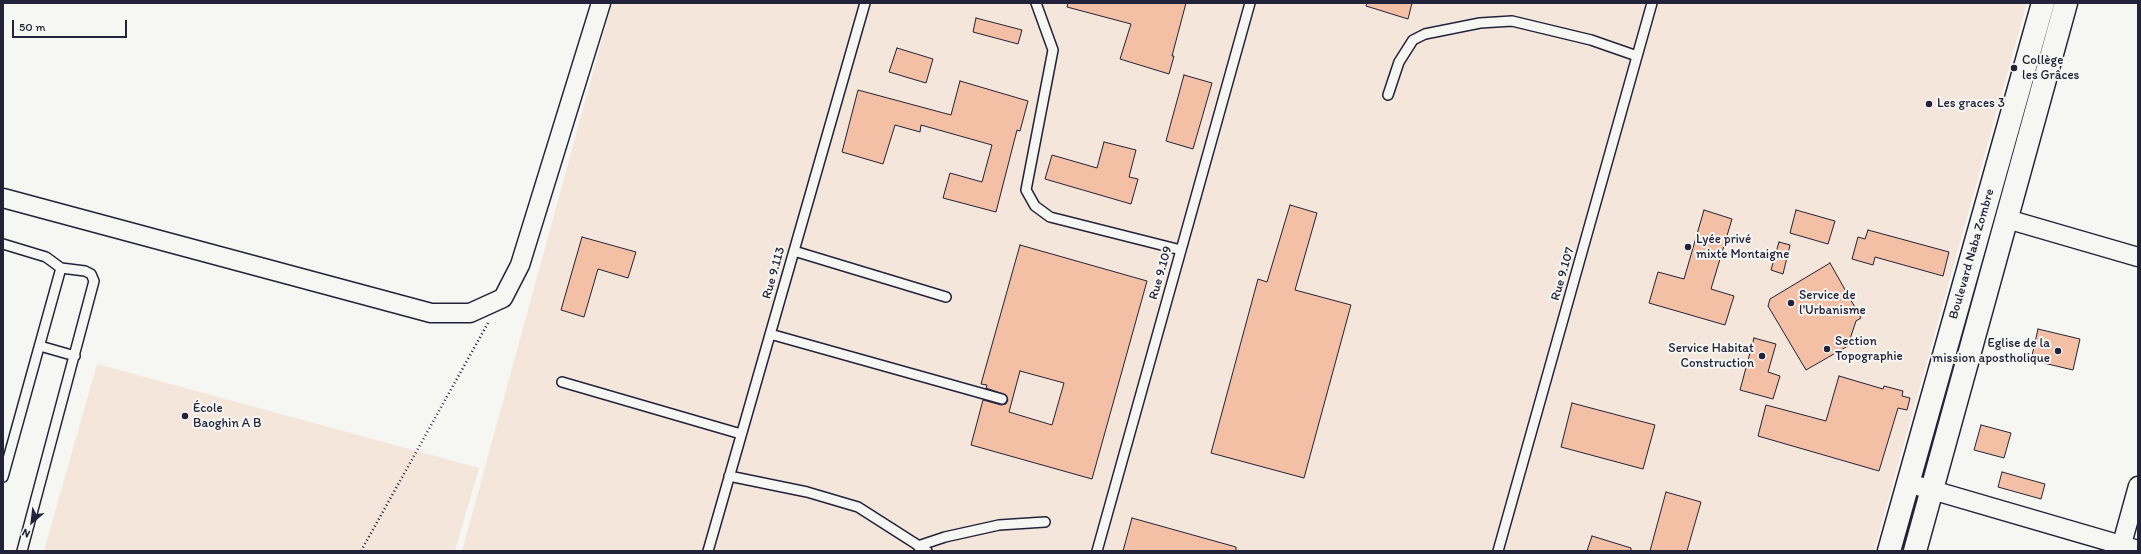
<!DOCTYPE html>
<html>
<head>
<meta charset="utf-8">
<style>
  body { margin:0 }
  #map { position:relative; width:2141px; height:554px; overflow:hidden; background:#f6f6f2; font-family:Itim,sans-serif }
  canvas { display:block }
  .frame { position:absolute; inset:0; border:4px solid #22223b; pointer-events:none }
  .north { position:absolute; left:12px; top:502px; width:40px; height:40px; -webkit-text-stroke:3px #f6f6f2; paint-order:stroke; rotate:208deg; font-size:11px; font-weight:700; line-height:16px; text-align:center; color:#22223b }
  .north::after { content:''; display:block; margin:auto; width:14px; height:18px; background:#22223b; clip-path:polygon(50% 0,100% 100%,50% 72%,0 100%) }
  .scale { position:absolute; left:12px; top:20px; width:115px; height:18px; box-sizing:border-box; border:2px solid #22223b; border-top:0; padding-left:5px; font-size:12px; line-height:14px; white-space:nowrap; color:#22223b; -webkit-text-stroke:3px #f6f6f2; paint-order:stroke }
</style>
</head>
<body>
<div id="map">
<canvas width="2141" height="554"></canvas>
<div class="frame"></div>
<div class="north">N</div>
<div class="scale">50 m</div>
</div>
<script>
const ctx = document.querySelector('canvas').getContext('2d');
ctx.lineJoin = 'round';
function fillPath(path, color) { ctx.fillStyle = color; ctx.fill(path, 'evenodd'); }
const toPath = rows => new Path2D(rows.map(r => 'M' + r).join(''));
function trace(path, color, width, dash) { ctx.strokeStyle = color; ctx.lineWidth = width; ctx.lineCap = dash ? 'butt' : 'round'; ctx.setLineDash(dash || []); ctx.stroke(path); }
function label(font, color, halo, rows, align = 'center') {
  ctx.font = font + ' Itim,sans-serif'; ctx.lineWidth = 4; ctx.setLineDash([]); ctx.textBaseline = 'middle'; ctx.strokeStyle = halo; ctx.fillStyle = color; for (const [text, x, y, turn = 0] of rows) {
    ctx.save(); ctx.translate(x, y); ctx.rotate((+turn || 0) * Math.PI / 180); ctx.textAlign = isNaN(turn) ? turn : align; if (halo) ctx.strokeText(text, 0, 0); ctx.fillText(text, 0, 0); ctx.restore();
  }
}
fillPath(toPath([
  [612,3,2027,3,1874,551,462,551],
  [97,364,479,468,455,551,44,551]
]), '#f5e6db');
const building = toPath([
  [1068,3,1186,3,1172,56,1174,56,1169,74,1120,59,1131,24,1067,7,1068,3],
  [1367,3,1412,3,1408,19,1366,6,1367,3],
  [976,18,1022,30,1018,44,973,32,976,18],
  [897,48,933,59,926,83,889,72,897,48],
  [1184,75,1212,83,1193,149,1166,141,1184,75],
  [960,81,1028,101,1020,131,1017,130,996,212,943,198,950,173,982,182,992,145,921,125,920,132,895,125,883,164,842,152,858,90,951,115,960,81],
  [1104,142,1136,150,1129,177,1138,179,1131,204,1045,179,1052,155,1097,168,1104,142],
  [1290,205,1317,213,1295,290,1351,305,1304,478,1211,453,1258,279,1267,282,1290,205],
  [1704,210,1732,219,1711,289,1734,296,1725,325,1649,303,1658,272,1684,279,1704,210],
  [1796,210,1835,221,1828,244,1790,233,1796,210],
  [1868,230,1949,252,1943,276,1875,257,1873,265,1852,259,1858,237,1865,239,1868,230],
  [582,237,636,252,628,278,598,269,584,317,561,310,582,237],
  [1779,242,1790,245,1783,274,1771,270,1779,242],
  [1020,245,1147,281,1092,479,971,445,983,400,1001,405,1006,404,1008,400,1006,395,986,388,987,385,981,384,1020,245],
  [1020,371,1064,383,1052,425,1009,412,1020,371],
  [1830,263,1861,318,1856,321,1850,339,1853,343,1806,370,1768,306,1770,299,1830,263],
  [2038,329,2080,339,2073,370,2031,360,2038,329],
  [1754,338,1776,344,1768,372,1780,376,1773,399,1740,390,1754,338],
  [1839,376,1883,389,1884,386,1903,391,1902,396,1910,398,1907,410,1898,408,1879,471,1758,436,1766,405,1826,421,1839,376],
  [1572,403,1655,425,1643,469,1561,447,1572,403],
  [1981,425,2011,433,2004,458,1974,450,1981,425],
  [2002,472,2045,484,2041,499,1998,487,2002,472],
  [1666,492,1701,502,1687,551,1650,551,1666,492],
  [1132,518,1236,547,1236,551,1123,551,1132,518],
  [1592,536,1631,548,1631,551,1587,551,1592,536]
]);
fillPath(building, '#f3bfa5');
trace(building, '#22223b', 1);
const lane = toPath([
  [1036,3,1053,50,1026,190,1035,206,1050,217,1181,250],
  [1388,95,1399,62,1413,40,1425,34,1480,23,1512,21,1591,40,1637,56],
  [3,244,46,257,61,268,3,477],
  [794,251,946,297],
  [770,334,1002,399],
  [40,346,75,356],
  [562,382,741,434],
  [729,476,807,492,858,507,927,551],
  [918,546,945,537,999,525,1045,522],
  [22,551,94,281,91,274,85,271,61,268],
  [708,551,865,3],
  [1097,551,1250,3],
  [1498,551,1652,3]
]);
const street = toPath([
  [3,198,431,313,470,313,503,298,520,265,601,3],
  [2007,219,2138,257],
  [1908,483,2138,550],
  [2120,551,2138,486]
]);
const secondary = toPath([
  [1889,551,2043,3],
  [1915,551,2066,3]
]);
trace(lane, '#22223b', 12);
trace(street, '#22223b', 21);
trace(secondary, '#22223b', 25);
trace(toPath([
  [361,551,488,323]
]), '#22223b', 2.5, [1, 3]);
trace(lane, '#f6f6f2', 9);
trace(street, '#f6f6f2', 18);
trace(secondary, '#f6f6f2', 22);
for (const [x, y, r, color] of [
  [2014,68,4,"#22223b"],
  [1929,104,4,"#22223b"],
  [1688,247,4,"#22223b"],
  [1791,303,4,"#22223b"],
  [1827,349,4,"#22223b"],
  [2058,351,4,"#22223b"],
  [1762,356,4,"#22223b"],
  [185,416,4,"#22223b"]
]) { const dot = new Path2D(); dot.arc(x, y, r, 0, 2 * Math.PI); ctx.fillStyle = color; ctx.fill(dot); trace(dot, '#f6f6f2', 1.5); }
label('13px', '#22223b', '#f6f6f2', [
  ["Collège",2022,61],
  ["les Grâces",2022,76],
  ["Les graces 3",1937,104],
  ["Lyée privé",1696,240],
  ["mixte Montaigne",1696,255],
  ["Service de",1799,296],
  ["l'Urbanisme",1799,311],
  ["Section",1835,342],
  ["Topographie",1835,357],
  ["Eglise de la",2050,344,"right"],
  ["mission apostholique",2050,359,"right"],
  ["Service Habitat",1754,349,"right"],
  ["Construction",1754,364,"right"],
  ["École",193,409],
  ["Baoghin A B",193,424]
], 'left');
label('13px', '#22223b', '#f6f6f2', [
  ["Boulevard Naba Zombre",1972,254,-74],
  ["Rue 9.113",774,273,-74],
  ["Rue 9.109",1161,273,-74],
  ["Rue 9.107",1563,274,-74]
]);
</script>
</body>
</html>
